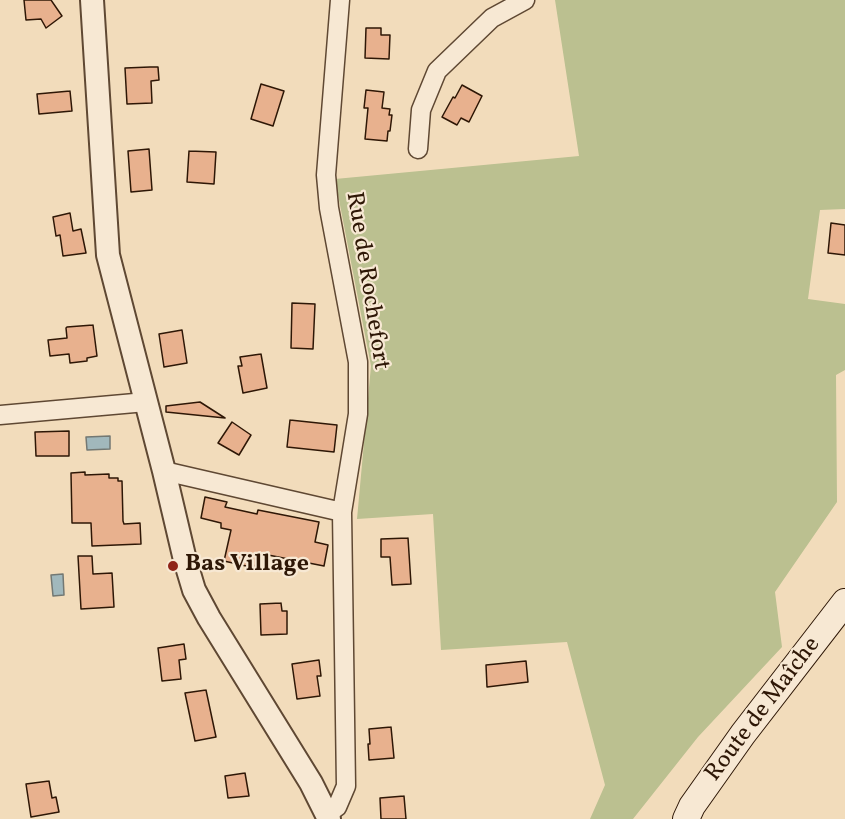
<!DOCTYPE html>
<html>
<head>
<meta charset="utf-8">
<style>
  body { margin:0 }
  canvas { display:block; background:#f2dcbb }
</style>
</head>
<body>
<canvas width="845" height="819"></canvas>
<script>
const ctx = document.querySelector('canvas').getContext('2d');
ctx.lineJoin = 'round';
function fillPath(path, color) { ctx.fillStyle = color; ctx.fill(path, 'evenodd'); }
const toPath = rows => new Path2D(rows.map(r => 'M' + r).join(''));
function trace(path, color, width, dash) { ctx.strokeStyle = color; ctx.lineWidth = width; ctx.lineCap = dash ? 'butt' : 'round'; ctx.setLineDash(dash || []); ctx.stroke(path); }
function label(font, color, halo, rows, align = 'center') {
  ctx.font = font + ' Vollkorn,serif'; ctx.lineWidth = 4.5; ctx.setLineDash([]); ctx.textBaseline = 'middle'; ctx.strokeStyle = halo; ctx.fillStyle = color; for (const [text, x, y, turn = 0] of rows) {
    ctx.save(); ctx.translate(x, y); ctx.rotate((+turn || 0) * Math.PI / 180); ctx.textAlign = isNaN(turn) ? turn : align; if (halo) ctx.strokeText(text, 0, 0); ctx.fillText(text, 0, 0); ctx.restore();
  }
}
fillPath(toPath([
  [555,0,845,0,845,209,820,210,808,299,845,304,845,370,836,375,837,502,775,592,782,647,698,737,633,819,590,819,605,785,567,642,441,650,433,514,357,519,371,366,335,179,579,156]
]), '#bbc090');
const water = toPath([
  [110,436,110,449,87,450,86,437,110,436],
  [63,574,64,595,53,596,51,575,63,574]
]);
fillPath(water, '#a1b8bc');
trace(water, '#737873', 1.5);
const building = toPath([
  [24,0,51,0,62,16,46,28,41,19,26,20,24,0],
  [366,28,381,28,381,35,390,35,389,59,365,58,366,28],
  [150,67,158,67,159,80,151,81,152,103,127,104,125,68,150,67],
  [261,84,284,91,273,126,251,119,261,84],
  [462,85,482,96,469,122,461,118,457,125,442,117,453,97,455,98,462,85],
  [366,90,384,92,382,108,390,109,389,115,392,115,390,131,388,131,387,141,365,139,368,108,364,108,366,90],
  [70,91,72,111,39,114,37,94,70,91],
  [149,149,152,190,131,192,128,151,149,149],
  [189,151,216,152,214,184,187,182,189,151],
  [70,213,73,231,81,229,86,253,63,256,60,235,56,236,53,217,70,213],
  [831,223,845,225,845,255,828,253,831,223],
  [292,303,315,304,313,349,291,348,292,303],
  [93,325,97,356,87,358,87,361,70,363,69,354,50,356,48,340,67,338,66,328,67,327,93,325],
  [182,330,187,363,164,367,159,334,182,330],
  [261,354,267,388,243,393,238,366,242,366,240,357,261,354],
  [200,402,225,418,166,412,166,406,200,402],
  [290,420,337,425,334,452,287,447,290,420],
  [232,422,251,435,239,455,218,443,232,422],
  [69,431,69,456,36,456,35,432,69,431],
  [85,472,85,475,109,474,109,478,118,478,118,481,122,481,123,521,124,524,140,523,141,544,92,546,91,523,72,523,71,473,85,472],
  [205,497,227,502,225,507,257,514,258,510,319,522,315,542,328,545,324,566,258,553,255,568,224,561,231,530,221,528,221,523,201,518,205,497],
  [408,538,411,584,392,585,390,557,381,557,381,539,408,538],
  [78,556,92,556,93,574,112,573,114,607,81,609,78,556],
  [281,603,282,611,287,611,287,634,261,635,260,604,281,603],
  [184,644,186,659,179,660,181,679,162,681,158,648,184,644],
  [319,660,321,676,317,676,320,696,297,699,292,664,319,660],
  [526,661,528,682,487,687,486,665,526,661],
  [206,690,216,737,195,741,185,693,206,690],
  [391,727,394,758,369,760,368,744,370,744,369,729,391,727],
  [245,773,249,796,228,798,225,776,245,773],
  [49,781,52,798,56,797,59,812,31,817,26,784,49,781],
  [404,796,406,819,381,819,380,798,404,796]
]);
fillPath(building, '#e8b18e');
trace(building, '#2e1706', 1.5);
const minor = toPath([
  [418,149,421,110,437,71,492,18,525,0],
  [0,415,146,402],
  [164,471,342,512],
  [327,814,337,807,346,786,342,512,358,414,358,362,329,208,326,175,340,0]
]);
const tertiary = toPath([
  [92,0,108,255,164,471,185,560,194,590,209,618,311,783,329,819]
]);
const secondary = toPath([
  [686,819,692,806,743,734,845,602]
]);
trace(minor, '#5f4833', 21);
trace(tertiary, '#5f4833', 26);
trace(secondary, '#2e1706', 28);
trace(minor, '#f7e8d3', 18);
trace(tertiary, '#f7e8d3', 22);
trace(secondary, '#f7e8d3', 26);
for (const [x, y, r, color] of [
  [173,566,6,"#8f2418"]
]) { const dot = new Path2D(); dot.arc(x, y, r, 0, 2 * Math.PI); ctx.fillStyle = color; ctx.fill(dot); trace(dot, '#f7e8d3', 2); }
label('24px', '#2e1706', '#f7e8d3', [
  ["Rue de Rochefort",366,281,81],
  ["Route de Maîche",764,710,-53]
]);
label('bold 24px', '#2e1706', '#f7e8d3', [
  ["Bas Village",185,566]
], 'left');
</script>
</body>
</html>
